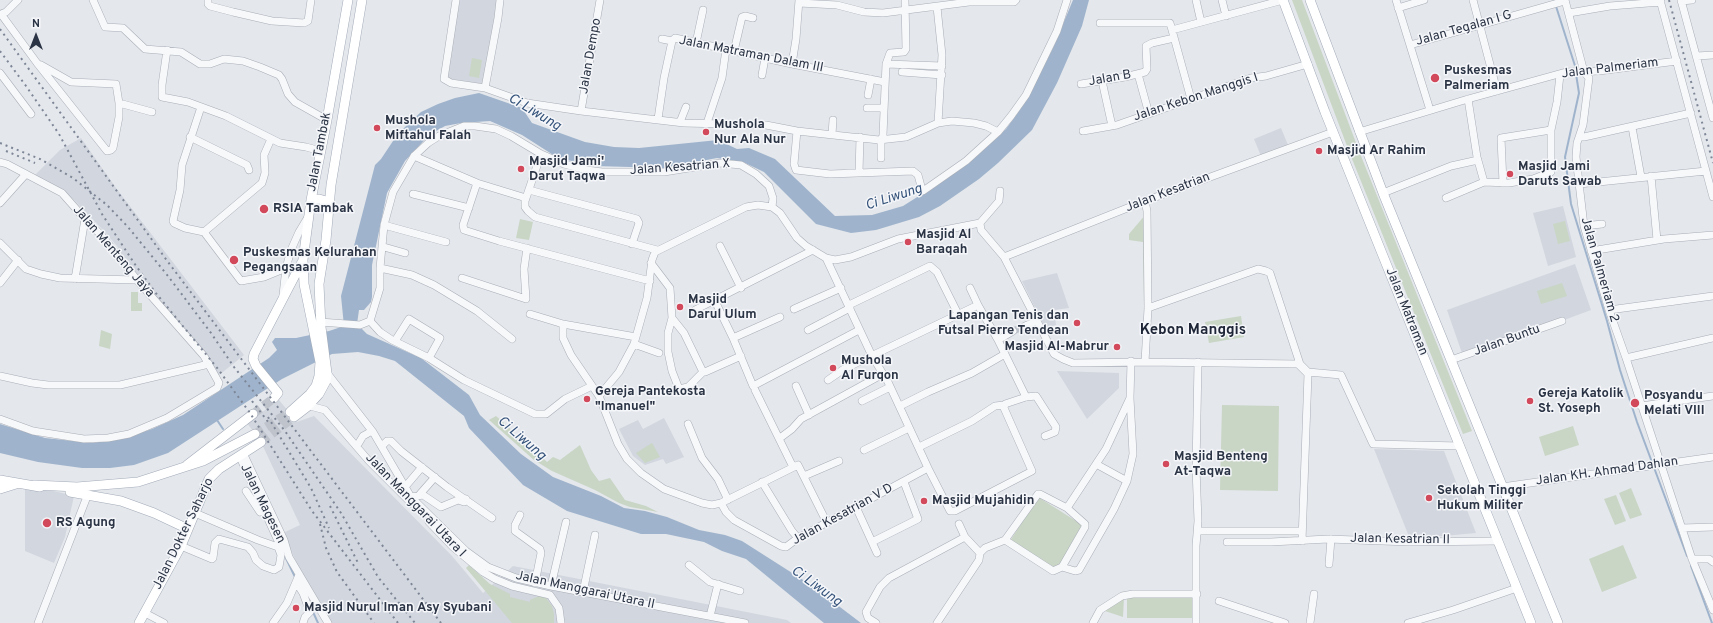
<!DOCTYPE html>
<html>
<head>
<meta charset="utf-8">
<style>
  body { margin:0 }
  #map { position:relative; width:1713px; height:623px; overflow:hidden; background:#e4e7ec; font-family:Overpass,sans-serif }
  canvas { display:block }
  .north { position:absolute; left:16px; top:16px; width:40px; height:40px; -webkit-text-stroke:3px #f4f6f9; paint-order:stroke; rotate:0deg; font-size:11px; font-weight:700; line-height:16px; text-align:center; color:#2b3445 }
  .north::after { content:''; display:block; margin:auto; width:14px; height:18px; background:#2b3445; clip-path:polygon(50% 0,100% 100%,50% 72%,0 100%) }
</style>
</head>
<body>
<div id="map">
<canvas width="1713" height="623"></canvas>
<div class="north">N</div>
</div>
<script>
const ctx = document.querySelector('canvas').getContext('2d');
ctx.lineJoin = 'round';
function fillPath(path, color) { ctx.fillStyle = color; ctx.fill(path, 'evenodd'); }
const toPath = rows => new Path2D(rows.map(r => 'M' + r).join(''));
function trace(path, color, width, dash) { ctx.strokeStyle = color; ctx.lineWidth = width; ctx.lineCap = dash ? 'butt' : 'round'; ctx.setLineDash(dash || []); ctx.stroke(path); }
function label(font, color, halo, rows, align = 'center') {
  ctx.font = font + ' Overpass,sans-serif'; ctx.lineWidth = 3; ctx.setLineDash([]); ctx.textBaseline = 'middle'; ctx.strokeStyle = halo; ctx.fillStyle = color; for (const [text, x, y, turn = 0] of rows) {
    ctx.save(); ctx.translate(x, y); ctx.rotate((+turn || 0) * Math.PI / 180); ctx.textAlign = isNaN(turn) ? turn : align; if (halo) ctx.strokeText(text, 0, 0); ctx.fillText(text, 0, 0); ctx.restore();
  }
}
fillPath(toPath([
  [460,0,498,0,483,84,445,78],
  [1281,128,1288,145,1261,156,1254,139],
  [81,138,116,188,244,355,218,376,126,261,117,246,104,231,74,200,34,176,60,150],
  [1563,206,1576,257,1548,266,1533,213],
  [1575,264,1591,310,1489,348,1463,356,1447,310],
  [1057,273,1069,308,1054,310,1056,325,1045,328,1022,281],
  [1057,371,1119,373,1119,388,1087,419],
  [279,400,297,422,314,416,452,556,483,593,513,566,787,620,791,623,331,623,304,579,283,533,300,525,261,442,247,423],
  [664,418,684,457,666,464,663,459,645,465,633,456,619,429,638,420,643,429],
  [1374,449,1444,451,1476,533,1410,539],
  [25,489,54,491,74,496,65,537,54,563,25,551]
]), '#d2d6de');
fillPath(toPath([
  [1292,0,1302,0,1361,156,1472,431,1463,434,1350,154],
  [472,58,482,60,479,78,469,76],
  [1146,214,1147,305,1144,305,1143,242,1129,240,1129,234],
  [520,219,533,222,529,240,516,238],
  [1565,221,1570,241,1558,244,1553,224],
  [1562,283,1567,296,1541,304,1537,291],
  [131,292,138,292,138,303,142,303,142,311,131,311],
  [1241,316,1244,337,1209,343,1205,322],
  [101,330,112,334,110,349,99,346],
  [1222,405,1279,406,1278,491,1220,490],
  [496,416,510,428,511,433,518,436,523,436,545,454,542,457,547,462,553,457,560,460,580,445,591,470,599,481,610,478,625,500,646,506,658,512,630,507,619,503,595,490,552,471,534,460,489,420],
  [1573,426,1579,445,1545,456,1539,437],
  [652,443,660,457,645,463,636,453],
  [1631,488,1642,515,1630,519,1619,493],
  [1616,495,1626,521,1615,525,1604,499],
  [1038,497,1084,526,1056,570,1010,541],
  [1623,545,1637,578,1602,592,1589,559],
  [469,565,490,584,510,594,510,597,530,602,530,600,539,596,546,598,552,606,554,614,554,623,512,623,466,568],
  [1127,596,1193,596,1193,618,1127,618],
  [1124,598,1123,617,1105,611]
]), '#c9d6c5');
fillPath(toPath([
  [1073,0,1089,0,1082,26,1057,83,1032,130,998,163,979,179,940,206,919,217,876,230,851,233,816,224,764,172,743,162,717,158,665,168,595,166,558,158,522,135,490,121,461,123,445,126,429,135,405,161,387,193,372,265,372,297,371,302,364,310,359,310,357,324,367,334,421,358,469,395,480,415,521,454,553,477,601,496,624,508,645,511,667,517,699,530,725,535,742,541,811,585,861,623,824,623,746,559,722,551,704,542,666,534,641,534,567,511,523,485,469,428,464,416,395,361,379,356,358,352,332,354,282,379,168,453,134,465,110,468,82,468,38,462,0,453,0,424,45,438,92,443,121,439,152,429,183,415,269,358,277,350,272,342,275,338,296,338,329,331,344,326,341,296,375,165,381,159,397,135,409,123,421,112,438,104,455,98,479,93,522,108,532,123,585,142,614,147,639,148,718,140,737,149,749,148,775,159,835,216,872,215,903,206,941,182,984,148,1006,129,1024,104,1053,48]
]), '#9fb4cc');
trace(toPath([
  [1554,0,1576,69],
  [1576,74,1579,93,1565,157,1571,204,1607,321,1620,370,1637,422,1687,556],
  [217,420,223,429],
  [284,554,295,577],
  [1691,566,1712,623],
  [313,612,318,623]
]), '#9fb4cc', 2);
trace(toPath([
  [1013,331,1025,326]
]), '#bfc3cb', 7, [7, 3.5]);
trace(toPath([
  [253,414,274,398],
  [255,434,290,412],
  [261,442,294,417]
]), '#bfc3cb', 9, [9, 4.5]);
const minor = toPath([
  [18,0,6,12,1,14,37,63,107,151,111,150,113,148,119,117,119,103],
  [93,0,105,27,123,28,145,49,181,52,200,64,210,64,224,59,243,61,260,67,279,75,282,79,288,94,295,102,327,120],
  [208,0,208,4,210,6,233,12,272,21,304,23,308,21,311,0],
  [456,0,444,79,451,83,485,88,527,103,581,111,684,123,766,125,797,131,879,140,906,137,938,123,952,121,974,123,986,126,998,132],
  [1196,0,1201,22],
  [1222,0,1226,16],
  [1396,0,1430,110],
  [1473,0,1497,91],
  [1565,0,1584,72,1589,78,1583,125,1577,143,1576,157,1584,226,1609,310,1626,358,1692,559,1713,610],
  [1660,0,1713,197],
  [1681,0,1713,118],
  [1681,1,1692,0],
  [799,3,837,5,864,12,883,13,969,2,1014,2,1016,0],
  [937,7,942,55,938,123],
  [1398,8,1424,0],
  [1569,13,1610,6,1661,2],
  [1100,23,1170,23,1172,30],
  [662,39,672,41],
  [696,43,703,10],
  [1410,45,1565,1],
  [167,50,162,85,162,97,188,102,226,116,280,143,306,147,321,151],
  [734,51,742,17,745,16,753,18],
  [1697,56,1713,55],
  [792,64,796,39,799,0],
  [886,64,942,66],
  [41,65,71,82,116,84,119,103,152,112],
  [902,72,942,75],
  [0,73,31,114],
  [1138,74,1149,114],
  [762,75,765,58],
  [1102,81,1112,126],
  [1081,84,1125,77,1145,72,1147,69,1146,46,1152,43,1174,38],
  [485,88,498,18,500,0],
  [868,95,871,79],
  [1191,99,1172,30,1283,0],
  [1468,99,1477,157,1484,182,1509,183,1533,179,1551,172,1551,130,1557,102,1560,75],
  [201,107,182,165,180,190,173,221,174,223,185,228,204,232],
  [867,108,884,108],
  [581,111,600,0],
  [658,119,664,78,672,41,675,38,792,64,885,82],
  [680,122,686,107],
  [707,123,722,78,726,49],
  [1632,127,1641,177],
  [797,131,794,164,796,170,830,174,913,171,918,175,922,190,923,191,966,161,998,132,1011,116,1026,95,1057,31,1067,0],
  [1083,131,1117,125,1251,78,1266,76,1308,64],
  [1359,132,1468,99,1566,72,1599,71,1677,61],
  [832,134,833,120],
  [190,137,247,165,249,170],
  [1579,137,1584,137,1691,113],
  [271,139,264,155,265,173,262,183,204,232,241,281,264,277,286,268],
  [881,139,881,158],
  [882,139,883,135,886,64,890,53,904,52,906,49,905,0],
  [541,154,525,201,525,207,528,211,535,217,657,250],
  [414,156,477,183,526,198],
  [0,162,7,164,62,193,85,219,102,236,137,280,204,356,219,383,217,388,167,418,129,434,108,438,84,439,33,431,0,419],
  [859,173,860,137],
  [1651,176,1657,240],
  [477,183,463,225,464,230,499,241,650,281],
  [1503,183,1501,138,1551,130],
  [1579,184,1706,171],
  [529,190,637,219,639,223,632,244],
  [1383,193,1451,166,1478,160],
  [413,194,469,208],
  [1446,198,1484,182],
  [0,203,26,174],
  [980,223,999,201,1000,191],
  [384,225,446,242],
  [1584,226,1602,224],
  [0,243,26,269,41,274,60,278,137,280],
  [720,246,741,288],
  [384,247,405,253],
  [1591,251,1664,239,1713,235],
  [1004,257,1145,201,1333,132],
  [826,258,872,356,888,382,928,468,950,511,955,511,1032,471,1004,408,1005,404,1026,397,1036,396,1056,427,1055,432,1045,436],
  [651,263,670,288,672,318,684,333,703,372],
  [380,268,412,275,434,285,477,311,512,339],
  [462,278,526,299,524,269,527,248],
  [75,279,85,219],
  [0,283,18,260],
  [970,288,978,305],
  [283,295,286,268,291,250,299,232,308,217],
  [715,301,733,338,753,386,859,330],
  [849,305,930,266,937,272,958,314],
  [1148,308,1258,269,1266,271,1270,273,1300,364,1308,372,1341,375,1373,444,1460,446],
  [794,309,841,288],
  [695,310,813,250],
  [1609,310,1713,296],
  [530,314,563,324,636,337],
  [672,318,668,333,668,352,672,371,679,389,688,387,703,372],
  [370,321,380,288,380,268,384,225,393,192,414,156,428,143,439,136,464,126,475,126,496,129,511,136,541,154,564,164,587,170,602,172,664,172,720,163,741,165,756,174,769,186,773,198,772,207],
  [370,321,380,332,392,340,429,358,464,380,535,414,546,414,565,399,592,386],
  [320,322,360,325,370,321],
  [563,324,563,338,571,355,599,396,618,444,627,459,641,473,664,489,702,503,712,505,721,503,798,465,827,523],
  [1025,326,1037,321],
  [808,330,850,308],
  [733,338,780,317],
  [998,340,1026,397],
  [395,341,409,319,440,338,429,358],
  [634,344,659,353],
  [1626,358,1713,338],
  [1451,360,1562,321],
  [1145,362,1298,364,1308,374,1302,541],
  [703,372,705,372,741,356],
  [327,373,373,432,411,497,466,551,488,567,516,578,551,586,745,623],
  [0,376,32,383,48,385,120,385,209,364],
  [828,380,844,369,978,305,998,340,1013,331],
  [796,386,809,415],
  [755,390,793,467],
  [599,396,619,372,634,344,647,298,652,260,655,252,746,207,758,205,772,207,780,213,797,238,806,246,826,258,835,260,851,257,898,239,980,223,981,230,1004,257,1054,354,1063,359,1073,363,1145,362,1148,308,1147,211,1145,201],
  [862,401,890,387],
  [900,406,928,392,972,373,1005,354],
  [1641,406,1713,396],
  [307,407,310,406,325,410,369,461,412,504],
  [688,424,702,458,718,479,728,500],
  [780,438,792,429,801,419,883,374],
  [357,446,363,436,372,431],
  [382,446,387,441,391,441,401,451,447,487,492,518],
  [919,447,972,421,995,406,1004,405],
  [864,450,909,428],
  [243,453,284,540,289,557,328,623],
  [240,457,279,543,283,549],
  [1096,464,1127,481],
  [804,476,839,461],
  [762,482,792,531,798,538],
  [405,487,422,467],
  [1502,487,1713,457],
  [246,491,260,512],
  [420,494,435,477],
  [411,497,423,495,441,507,458,500,464,502,466,499],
  [721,503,726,512,734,520,781,546,786,547,798,538,928,468],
  [856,507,877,553],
  [520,515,515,525,515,531,540,549,541,553,535,583],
  [429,522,453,547,483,572,495,579,512,586,550,595,559,608,561,623],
  [959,524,965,537],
  [1682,528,1713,527],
  [1198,531,1302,531],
  [1005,540,1053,571,1062,567,1075,571,1079,570,1114,509,1127,481,1133,454,1130,398,1131,361],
  [872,542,918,519,904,482],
  [1227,542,1271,542,1328,539,1410,542,1498,541],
  [181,546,212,559,213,558,215,543,219,539,248,547,253,553,256,560,263,566,274,570,279,567,281,555,278,547,258,540,195,513],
  [1692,559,1709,559,1713,562],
  [1329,564,1331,539],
  [689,565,710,582,740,591],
  [1062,567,1085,527,1085,524,1067,508],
  [296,582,303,593,310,612,305,617,303,623],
  [551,586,566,522],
  [583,592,595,535],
  [1219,601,1285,623],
  [145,613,164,623],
  [710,616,718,584],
  [38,623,88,494],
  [273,623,287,603,299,575],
  [876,623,868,618,866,612,880,587,889,578,965,537,980,553],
  [937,623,979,560,980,553,985,548,1005,540,1038,494,1040,494,1067,508,1106,449,1130,398],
  [1093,623,1100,610,1122,596,1133,594,1197,594],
  [1196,623,1196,546,1198,521,1196,468,1198,362],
  [1310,623,1314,594],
  [1408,623,1453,610,1517,588]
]);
const major = toPath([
  [1283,0,1325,112,1531,623],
  [1310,0,1383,193,1558,623],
  [311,200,319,199,326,201,329,205],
  [274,398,278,393,256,366,253,359,254,354,302,262],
  [290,412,310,394,316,386,319,376,320,362,304,284,303,260,311,200,327,120,348,0],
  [294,417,307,407,319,394,326,381,327,373,321,327,319,284,326,240,331,185,362,0],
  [187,465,253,414],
  [0,480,40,487],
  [34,485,77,487,138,482,203,461,255,434],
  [0,489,16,484],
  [70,492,121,501,154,513,188,529],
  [139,623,181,546,209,479,219,469,261,442]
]);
trace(minor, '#a9aeb7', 8);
trace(major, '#a3abb8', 10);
trace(minor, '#f7f8fa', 7);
trace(major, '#fff', 9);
trace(toPath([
  [1669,0,1713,163],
  [0,29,168,262,441,623],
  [0,51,26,86,59,134,102,214,134,263,155,292,218,369,250,413,312,511,398,623],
  [0,143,40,159,73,178,107,205,128,227,168,276,211,333,234,367,285,431,341,513,378,577,415,623],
  [6,151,35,163],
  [252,401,269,423],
  [268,417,311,488,329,528],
  [330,506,359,565],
  [320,524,326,548,337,572,374,623]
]), '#7d8696', 2, [2, 4]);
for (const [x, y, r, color] of [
  [1435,78,5,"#d1495b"],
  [377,128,4,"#d1495b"],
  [706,132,4,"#d1495b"],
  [1319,151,4,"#d1495b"],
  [521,169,4,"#d1495b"],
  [1510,174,4,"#d1495b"],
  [264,209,5,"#d1495b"],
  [908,242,4,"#d1495b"],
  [234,260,5,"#d1495b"],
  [680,307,4,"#d1495b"],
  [1077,323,4,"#d1495b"],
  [1117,347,4,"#d1495b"],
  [833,368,4,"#d1495b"],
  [587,399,4,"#d1495b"],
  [1530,401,4,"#d1495b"],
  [1635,403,5,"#d1495b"],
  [1166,464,4,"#d1495b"],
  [1429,498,4,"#d1495b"],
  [924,501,4,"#d1495b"],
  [47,523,5,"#d1495b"],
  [296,608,4,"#d1495b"]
]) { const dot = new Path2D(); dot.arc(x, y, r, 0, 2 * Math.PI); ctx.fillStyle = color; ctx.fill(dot); trace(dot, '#f4f6f9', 1.5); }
label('13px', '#2b3445', '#f4f6f9', [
  ["Jalan Tegalan I G",1464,29,-16],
  ["Jalan Matraman Dalam III",751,55,11],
  ["Jalan Dempo",591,56,-80],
  ["Jalan Palmeriam",1610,69,-7],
  ["Jalan B",1110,79,-10],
  ["Jalan Kebon Manggis I",1196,98,-18],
  ["Jalan Tambak",320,152,-79],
  ["Jalan Kesatrian X",680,168,-4],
  ["Jalan Kesatrian",1168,193,-21],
  ["Jalan Menteng Jaya",113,252,49],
  ["Jalan Palmeriam 2",1599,270,74],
  ["Jalan Matraman",1406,312,68],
  ["Jalan Buntu",1507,341,-20],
  ["Jalan KH. Ahmad Dahlan",1607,472,-8],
  ["Jalan Magesen",262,504,64],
  ["Jalan Manggarai Utara I",415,506,46],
  ["Jalan Kesatrian V D",843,515,-29],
  ["Jalan Dokter Saharjo",184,534,-64],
  ["Jalan Kesatrian II",1400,540,1],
  ["Jalan Manggarai Utara II",585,591,12]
]);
label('bold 13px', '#2b3445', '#f4f6f9', [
  ["Puskesmas",1444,71],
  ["Palmeriam",1444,86],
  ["Mushola",385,121],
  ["Miftahul Falah",385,136],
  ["Mushola",714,125],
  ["Nur Ala Nur",714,140],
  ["Masjid Ar Rahim",1327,151],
  ["Masjid Jami'",529,162],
  ["Darut Taqwa",529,177],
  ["Masjid Jami",1518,167],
  ["Daruts Sawab",1518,182],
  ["RSIA Tambak",273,209],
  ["Masjid Al",916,235],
  ["Baraqah",916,250],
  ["Puskesmas Kelurahan",243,253],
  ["Pegangsaan",243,268],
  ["Masjid",688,300],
  ["Darul Ulum",688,315],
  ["Lapangan Tenis dan",1069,316,"right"],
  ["Futsal Pierre Tendean",1069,331,"right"],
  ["Masjid Al-Mabrur",1109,347,"right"],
  ["Mushola",841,361],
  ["Al Furqon",841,376],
  ["Gereja Pantekosta",595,392],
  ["\"Imanuel\"",595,407],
  ["Gereja Katolik",1538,394],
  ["St. Yoseph",1538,409],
  ["Posyandu",1644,396],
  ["Melati VIII",1644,411],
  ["Masjid Benteng",1174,457],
  ["At-Taqwa",1174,472],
  ["Sekolah Tinggi",1437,491],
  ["Hukum Militer",1437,506],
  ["Masjid Mujahidin",932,501],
  ["RS Agung",56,523],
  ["Masjid Nurul Iman Asy Syubani",304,608]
], 'left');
label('italic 14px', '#34527a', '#f4f6f9', [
  ["Ci Liwung",534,113,31],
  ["Ci Liwung",894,198,-18],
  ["Ci Liwung",521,439,41],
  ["Ci Liwung",816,587,36]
]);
label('bold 15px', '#1d2536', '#f4f6f9', [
  ["Kebon Manggis",1193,331]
]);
</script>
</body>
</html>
